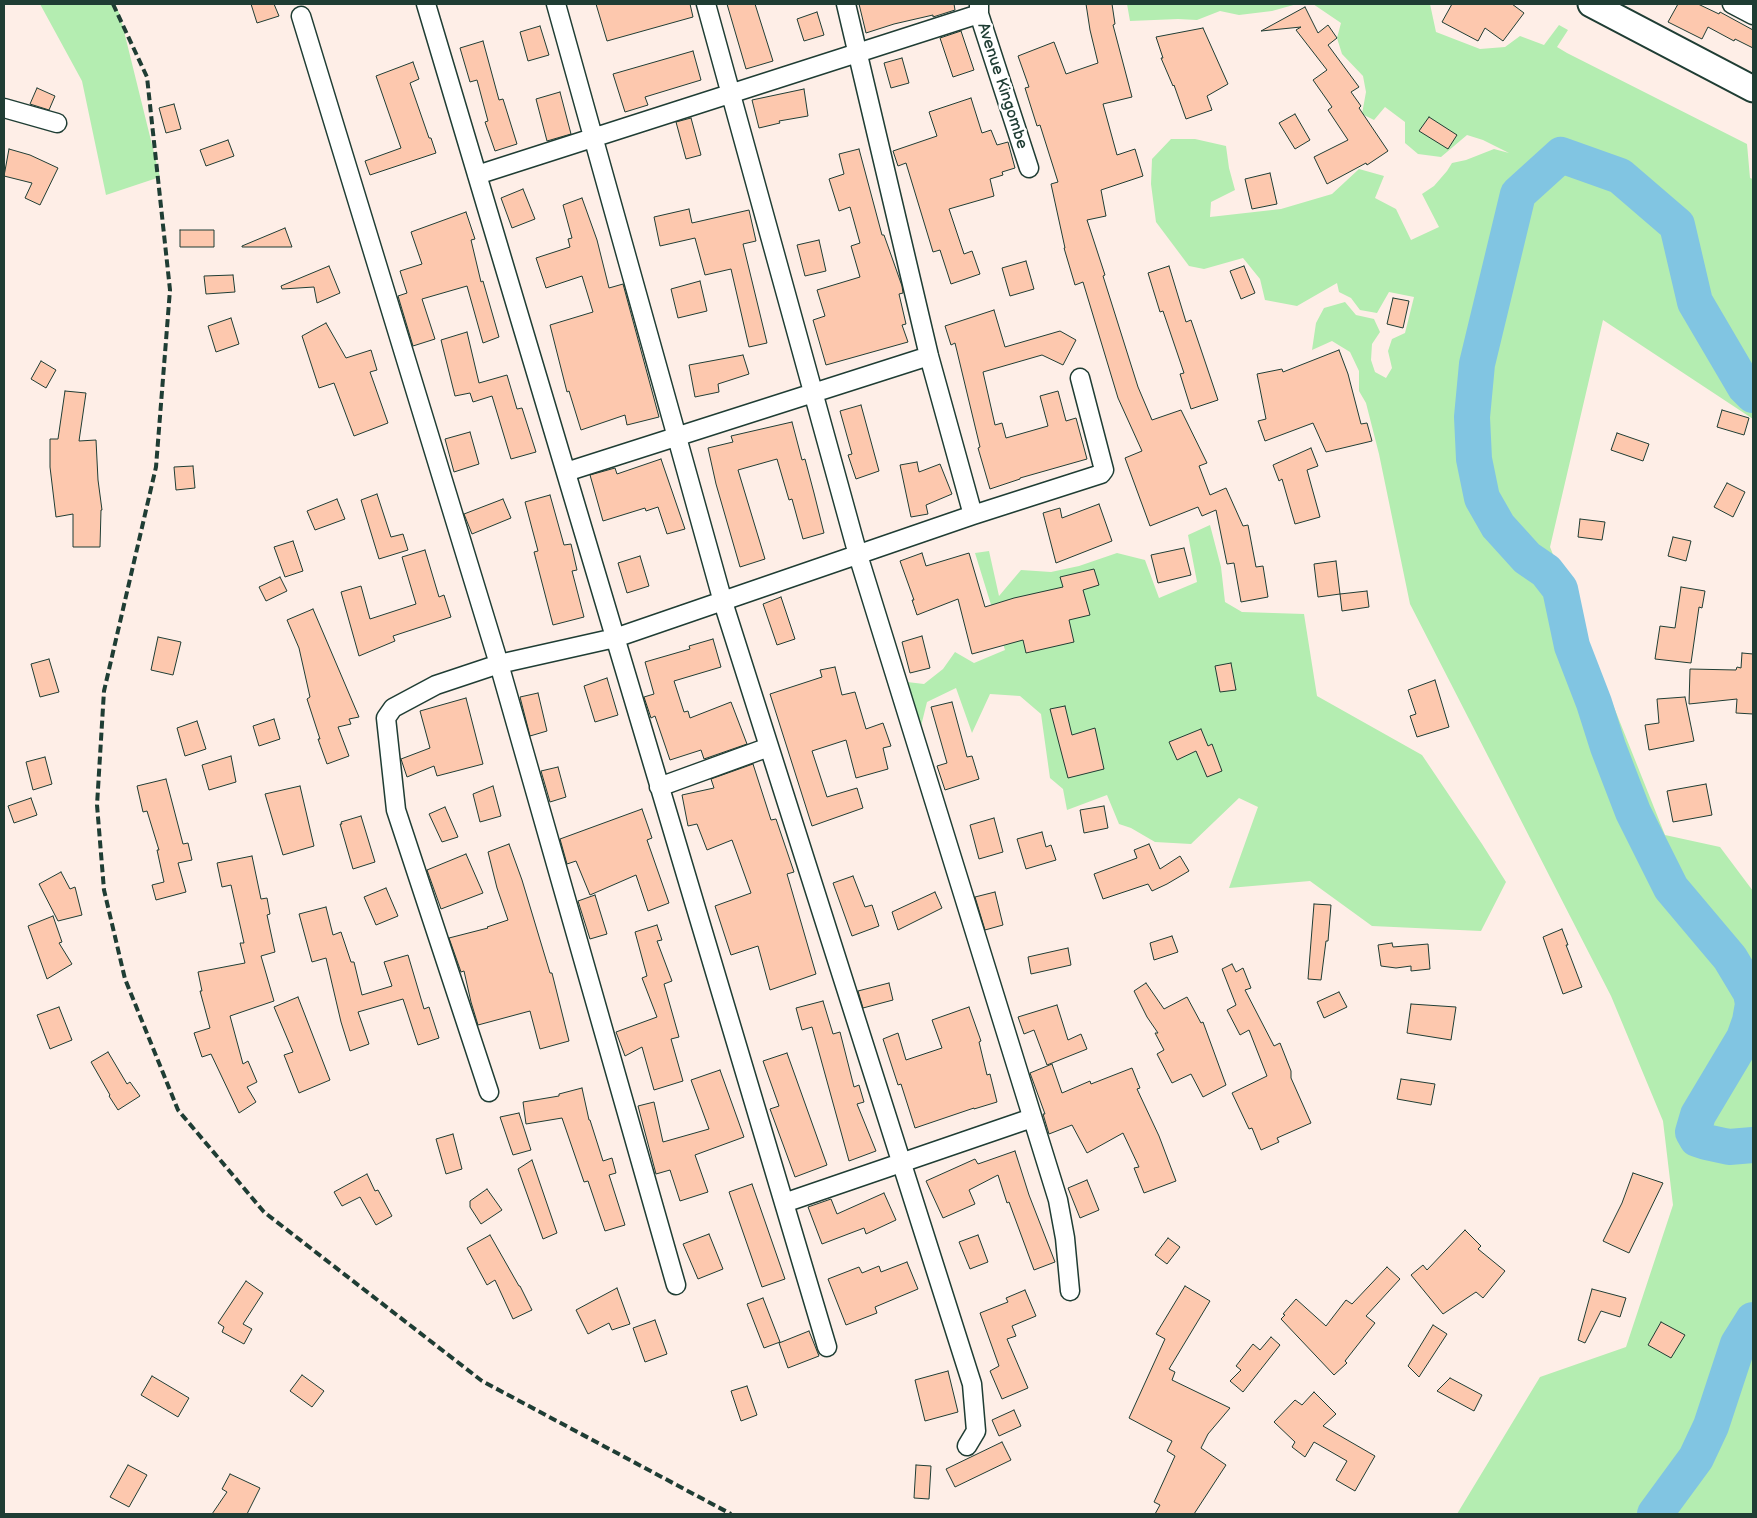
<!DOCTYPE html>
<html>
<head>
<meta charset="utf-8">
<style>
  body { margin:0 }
  #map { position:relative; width:1757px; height:1518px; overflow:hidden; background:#feeee7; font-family:"Balsamiq Sans",sans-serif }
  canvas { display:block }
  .frame { position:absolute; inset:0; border:5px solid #1f3d34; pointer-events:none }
</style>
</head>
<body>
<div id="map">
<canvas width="1757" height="1518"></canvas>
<div class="frame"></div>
</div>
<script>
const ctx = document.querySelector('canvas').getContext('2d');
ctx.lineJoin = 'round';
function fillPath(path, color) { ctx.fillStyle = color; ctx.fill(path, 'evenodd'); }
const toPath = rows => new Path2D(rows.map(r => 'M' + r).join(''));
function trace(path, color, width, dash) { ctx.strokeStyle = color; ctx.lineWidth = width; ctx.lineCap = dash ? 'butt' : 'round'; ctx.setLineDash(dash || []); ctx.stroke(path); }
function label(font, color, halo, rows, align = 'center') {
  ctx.font = font + ' "Balsamiq Sans",sans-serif'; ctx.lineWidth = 5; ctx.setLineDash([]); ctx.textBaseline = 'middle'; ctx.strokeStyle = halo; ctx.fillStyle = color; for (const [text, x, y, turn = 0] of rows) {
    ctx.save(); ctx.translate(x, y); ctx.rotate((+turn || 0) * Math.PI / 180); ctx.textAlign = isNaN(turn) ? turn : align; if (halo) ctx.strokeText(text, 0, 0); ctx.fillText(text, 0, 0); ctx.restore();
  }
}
fillPath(toPath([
  [40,4,115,4,120,15,160,177,106,195,82,81],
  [1127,4,1297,4,1272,11,1239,15,1220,11,1197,20,1178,19,1130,21],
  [1313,4,1430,4,1436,32,1480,49,1505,47,1520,36,1544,45,1559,25,1568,30,1557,47,1567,53,1747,144,1750,178,1753,179,1753,419,1603,320,1550,547,1665,835,1720,847,1753,891,1753,1514,1457,1514,1540,1377,1626,1347,1673,1205,1663,1121,1611,996,1410,604,1379,454,1366,403,1359,391,1359,371,1350,352,1332,341,1312,350,1316,323,1324,308,1345,302,1356,315,1374,319,1380,332,1372,344,1371,360,1375,372,1386,378,1392,368,1388,351,1392,339,1405,333,1414,297,1389,292,1377,313,1360,310,1351,298,1339,292,1337,283,1297,306,1265,300,1260,279,1243,258,1204,269,1189,266,1156,222,1151,184,1152,159,1171,139,1195,139,1226,146,1229,168,1235,190,1211,202,1210,217,1281,209,1332,194,1359,169,1384,176,1375,198,1396,209,1411,240,1439,227,1422,194,1434,186,1447,171,1452,163,1466,160,1494,149,1509,153,1483,140,1467,135,1441,157,1418,154,1405,143,1405,122,1385,107,1374,120,1362,114,1366,92,1363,76,1342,54,1337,38,1341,23],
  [1210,525,1221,567,1225,602,1242,612,1304,614,1317,696,1422,755,1482,844,1506,882,1481,931,1372,926,1310,881,1229,888,1258,807,1239,798,1191,844,1155,842,1131,828,1119,824,1107,795,1067,810,1063,789,1050,778,1041,714,1020,696,990,694,972,733,956,688,927,702,921,726,907,682,924,684,943,669,955,652,974,663,1005,650,975,553,989,551,999,596,1021,570,1051,572,1079,566,1117,553,1145,560,1159,598,1197,582,1188,535]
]), '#b4edb1');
trace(toPath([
  [1753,395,1745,387,1695,302,1677,225,1620,176,1561,155,1518,194,1477,364,1472,417,1474,459,1482,498,1498,526,1527,558,1546,571,1560,589,1572,646,1594,703,1608,747,1633,812,1671,888,1730,958,1751,993,1753,1004,1750,1021,1744,1038,1698,1115,1693,1132,1697,1139,1706,1142,1729,1147,1753,1145],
  [1655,1514,1696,1458,1711,1426,1738,1344,1753,1320]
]), '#81c5e2', 36);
const building = toPath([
  [251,4,274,4,279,16,257,23,251,4],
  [596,4,690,4,693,17,607,41,596,4],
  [727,4,755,4,773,61,746,69,727,4],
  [859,4,954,4,955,10,933,17,933,15,894,24,866,33,859,4],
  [1086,4,1112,4,1115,24,1113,25,1132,97,1103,104,1117,155,1135,149,1143,176,1101,190,1106,216,1087,220,1105,275,1103,276,1138,387,1152,420,1181,410,1207,463,1199,466,1210,495,1226,488,1243,526,1248,525,1256,567,1263,566,1268,597,1241,602,1234,563,1227,564,1216,510,1202,516,1198,507,1150,526,1125,458,1142,451,1118,398,1083,282,1075,285,1064,248,1065,248,1051,184,1058,182,1040,125,1037,126,1025,88,1029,87,1018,56,1054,42,1066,74,1098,63,1090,30,1086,4],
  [1452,4,1512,4,1524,13,1503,41,1485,28,1478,41,1442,22,1452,4],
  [1678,4,1698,4,1719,14,1720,12,1753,30,1753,48,1735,39,1734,41,1708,27,1702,39,1668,22,1678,4],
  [1305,7,1318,33,1328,25,1337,38,1328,45,1359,87,1351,92,1361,106,1359,108,1388,151,1367,165,1366,163,1327,184,1314,157,1348,140,1328,110,1332,107,1313,80,1327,70,1296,30,1301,27,1261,31,1305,7],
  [817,12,824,35,804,41,797,19,817,12],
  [540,26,549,55,528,61,520,32,540,26],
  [1203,28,1228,84,1207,96,1212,110,1186,119,1174,85,1173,86,1161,58,1163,58,1156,37,1203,28],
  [961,31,974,70,953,77,940,38,961,31],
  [483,41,499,100,503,99,517,144,495,151,485,122,488,121,477,80,470,82,460,48,483,41],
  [693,51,701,80,645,97,648,105,625,112,613,74,693,51],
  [902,58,909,83,891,88,884,63,902,58],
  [413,62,419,79,410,83,429,138,431,138,436,153,370,175,365,161,401,148,376,76,413,62],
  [37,88,55,96,49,110,30,104,37,88],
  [804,89,808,116,779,121,780,123,759,128,752,100,804,89],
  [560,92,571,134,547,141,536,99,560,92],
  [971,98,982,133,991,130,997,145,1008,142,1015,168,1002,172,1003,175,990,179,994,196,949,209,964,254,972,251,980,274,951,284,940,250,933,252,906,163,898,166,893,151,937,136,929,112,971,98],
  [174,104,181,129,166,133,159,108,174,104],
  [1295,114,1310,140,1295,149,1279,123,1295,114],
  [1429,117,1457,135,1448,149,1419,131,1429,117],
  [691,118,701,155,686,159,676,122,691,118],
  [228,140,234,156,206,166,200,150,228,140],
  [9,149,30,155,58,168,40,205,25,198,32,183,4,176,9,149],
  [859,149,882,235,884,235,902,286,903,293,899,294,906,324,902,325,908,342,826,365,813,320,825,316,817,290,860,277,851,246,860,243,850,207,839,211,829,179,844,174,839,154,859,149],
  [1270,173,1277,204,1252,209,1245,179,1270,173],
  [523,189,535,219,512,228,501,198,523,189],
  [582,198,597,240,609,288,623,284,659,417,627,425,625,415,581,430,569,391,567,392,550,325,593,312,582,276,546,288,536,258,570,247,568,239,572,238,563,205,582,198],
  [689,209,692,223,749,210,756,241,743,244,767,343,749,347,731,269,705,275,695,238,660,246,654,217,689,209],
  [466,212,475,239,471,240,481,282,483,281,499,337,483,343,467,286,422,299,435,339,413,346,398,296,407,293,400,271,422,264,411,232,466,212],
  [285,228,292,247,242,247,242,246,285,228],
  [180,230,214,230,214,247,180,247,180,230],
  [819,240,826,271,805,276,797,245,819,240],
  [1026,261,1034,289,1010,296,1002,268,1026,261],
  [329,266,340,293,317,303,314,287,282,289,281,286,329,266],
  [1169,266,1186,322,1191,320,1218,400,1191,409,1180,374,1184,373,1163,311,1160,312,1148,273,1169,266],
  [1244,266,1255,293,1241,299,1230,271,1244,266],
  [233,275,235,292,206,294,204,276,233,275],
  [700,281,707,311,678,318,671,289,700,281],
  [1393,298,1409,301,1403,328,1387,324,1393,298],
  [994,310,1005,347,1060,331,1076,340,1063,365,1042,355,983,372,995,425,1002,423,1006,438,1048,426,1040,396,1058,391,1066,421,1076,418,1087,459,1020,478,1020,479,990,489,978,448,980,447,955,343,951,345,945,326,994,310],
  [231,318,239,344,216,352,208,326,231,318],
  [326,323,346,358,371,350,377,370,370,372,388,423,354,436,334,383,319,388,302,336,326,323],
  [467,332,479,383,507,375,517,409,522,408,536,452,511,459,492,396,473,402,470,393,455,396,441,340,467,332],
  [1339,350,1348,374,1361,424,1367,423,1372,441,1326,452,1313,423,1265,441,1258,421,1266,419,1257,374,1282,369,1283,372,1339,350],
  [743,355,749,374,718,384,719,392,695,397,689,365,743,355],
  [41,361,56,370,46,388,31,379,41,361],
  [65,391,86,393,79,441,96,440,98,480,102,510,101,510,100,547,73,547,73,514,56,517,50,467,50,439,58,439,65,391],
  [861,405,879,471,856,479,848,455,852,454,840,411,861,405],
  [1722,410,1749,418,1744,435,1717,427,1722,410],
  [792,422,802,460,805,459,814,493,824,533,803,539,792,499,789,500,777,459,738,470,765,559,740,567,716,484,708,448,733,442,731,436,792,422],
  [470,432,479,464,454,472,445,439,470,432],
  [1617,433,1649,444,1643,461,1611,450,1617,433],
  [1311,448,1318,466,1307,470,1320,517,1295,524,1282,479,1279,481,1273,465,1311,448],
  [661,459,685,529,667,534,658,507,646,511,645,508,603,521,590,475,615,468,617,474,661,459],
  [917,462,919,472,940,464,952,494,926,505,928,514,911,517,900,465,917,462],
  [193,466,195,488,176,490,174,467,193,466],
  [1727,483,1745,492,1733,517,1714,507,1727,483],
  [377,494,391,537,403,534,408,550,379,559,361,500,377,494],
  [550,495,564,545,571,544,577,570,572,571,584,617,553,625,534,552,538,551,525,502,550,495],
  [337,499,345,519,315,530,307,511,337,499],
  [503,499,511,518,472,534,464,514,503,499],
  [1099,504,1112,541,1056,563,1043,513,1060,508,1062,518,1099,504],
  [1580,519,1605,522,1602,540,1578,537,1580,519],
  [1673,537,1691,541,1686,561,1668,556,1673,537],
  [293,541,303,571,285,577,274,547,293,541],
  [1184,548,1191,575,1158,583,1151,555,1184,548],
  [425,550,439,597,444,595,451,617,393,636,395,641,359,656,341,592,361,586,370,619,416,604,402,557,425,550],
  [922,553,926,566,969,553,985,607,1014,598,1063,587,1060,577,1094,569,1099,585,1083,590,1090,615,1069,620,1074,642,1026,653,1023,640,972,654,958,599,917,615,912,600,914,600,900,561,922,553],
  [640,556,649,586,627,593,618,563,640,556],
  [1336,561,1340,594,1318,597,1314,564,1336,561],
  [280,577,287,591,266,601,259,587,280,577],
  [1681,587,1705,591,1702,608,1699,607,1691,663,1655,659,1660,626,1675,628,1681,587],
  [1367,591,1369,607,1342,611,1340,594,1367,591],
  [781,597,795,639,777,645,763,604,781,597],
  [313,609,359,717,349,719,351,724,338,727,349,756,327,764,318,739,320,739,307,699,310,697,299,648,287,620,313,609],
  [922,636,930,668,910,673,902,642,922,636],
  [158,637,181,642,173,675,151,670,158,637],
  [713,639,721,667,674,681,684,712,688,711,690,718,731,702,747,744,704,759,701,750,670,760,655,716,651,718,644,697,654,694,645,662,690,649,689,646,713,639],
  [1742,653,1753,654,1753,714,1736,713,1737,699,1689,704,1690,669,1736,670,1737,667,1741,668,1742,653],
  [49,659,59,692,40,697,31,664,49,659],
  [1231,663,1236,690,1220,692,1215,666,1231,663],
  [835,667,842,695,855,692,866,729,883,723,891,746,883,748,888,769,856,778,846,740,812,751,827,797,857,788,863,808,812,826,770,694,822,677,820,670,835,667],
  [607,678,618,715,595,722,584,686,607,678],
  [1435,680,1449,727,1417,737,1410,716,1416,714,1408,690,1435,680],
  [538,693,547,731,530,736,520,697,538,693],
  [1685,697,1694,741,1649,750,1645,725,1659,723,1657,699,1685,697],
  [466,698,483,764,437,776,434,766,407,777,401,759,430,748,420,711,466,698],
  [952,702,967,757,972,756,979,779,945,790,937,766,947,763,931,707,952,702],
  [1065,706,1072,735,1095,728,1104,769,1068,778,1050,709,1065,706],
  [274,719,280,739,259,746,253,726,274,719],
  [197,721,206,749,185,756,177,728,197,721],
  [1201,729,1208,746,1212,744,1222,771,1207,777,1196,751,1177,760,1169,742,1201,729],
  [231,756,236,782,209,790,202,765,231,756],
  [45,757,52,784,33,790,26,762,45,757],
  [753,764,771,820,776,819,794,872,787,874,816,974,770,990,758,946,731,955,715,906,751,893,732,840,707,850,697,824,688,826,682,795,714,788,711,779,753,764],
  [558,767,566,797,550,802,541,771,558,767],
  [166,779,183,844,188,843,192,860,178,863,186,892,156,900,152,885,164,882,157,850,159,850,147,811,143,812,137,786,166,779],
  [1706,784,1712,815,1673,822,1667,791,1706,784],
  [300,786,314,846,283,855,265,794,300,786],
  [493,786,501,816,480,822,473,794,493,786],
  [31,798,37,815,14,823,8,806,31,798],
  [1104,806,1108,828,1084,833,1080,810,1104,806],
  [445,807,458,837,442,842,429,814,445,807],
  [642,809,652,838,647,840,669,903,648,911,636,875,590,895,576,861,567,864,560,839,642,809],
  [361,816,375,862,353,869,340,824,342,824,341,822,361,816],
  [994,818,1003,852,979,859,970,825,994,818],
  [1042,832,1046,847,1051,845,1056,860,1026,869,1017,839,1042,832],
  [509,844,522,880,550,973,552,973,569,1041,540,1049,530,1011,478,1025,471,1002,464,971,461,972,449,938,488,928,487,927,508,920,497,888,488,852,509,844],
  [1149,844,1160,869,1180,856,1189,871,1167,884,1152,891,1148,884,1103,899,1094,874,1137,858,1134,850,1149,844],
  [466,854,483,893,441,909,427,870,466,854],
  [252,856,261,899,267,898,270,914,267,915,275,952,261,956,274,1001,230,1016,243,1064,248,1061,257,1082,247,1087,256,1102,239,1113,211,1054,202,1057,194,1033,210,1028,200,991,202,991,198,972,245,963,240,943,244,943,231,885,222,887,217,863,252,856],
  [61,872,70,889,75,887,82,915,58,921,39,884,61,872],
  [853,876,865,907,872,905,879,926,852,936,833,883,853,876],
  [386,888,398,916,376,925,364,897,386,888],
  [935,892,942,908,898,930,892,912,935,892],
  [995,892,1003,925,985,930,975,897,995,892],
  [595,895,607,934,590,939,578,901,595,895],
  [1314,904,1331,905,1328,941,1326,941,1321,980,1308,979,1314,904],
  [326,907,333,935,341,932,351,962,354,962,362,995,392,986,384,962,408,955,424,1009,429,1007,439,1038,418,1045,403,999,358,1012,369,1044,350,1051,341,1022,326,958,312,962,299,914,326,907],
  [53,916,62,942,59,943,72,964,47,979,28,926,53,916],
  [657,925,662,940,657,941,672,981,664,984,679,1037,671,1039,683,1081,654,1090,642,1047,625,1056,616,1032,657,1017,642,978,647,976,635,932,657,925],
  [1562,929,1568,945,1566,945,1582,987,1563,994,1543,937,1562,929],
  [1172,936,1178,952,1154,960,1150,943,1172,936],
  [1392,943,1393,947,1428,944,1430,969,1411,971,1411,966,1396,968,1381,966,1378,945,1392,943],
  [1068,948,1071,965,1031,974,1028,957,1068,948],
  [1232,964,1236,972,1243,968,1251,988,1245,990,1274,1046,1280,1043,1291,1071,1291,1078,1311,1123,1277,1138,1279,1142,1261,1150,1252,1128,1249,1129,1232,1093,1267,1076,1249,1030,1240,1035,1227,1010,1236,1005,1222,969,1232,964],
  [889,983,893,1000,863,1008,858,991,889,983],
  [1146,983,1164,1009,1187,997,1201,1023,1203,1022,1226,1085,1203,1097,1191,1074,1172,1083,1157,1054,1164,1050,1155,1033,1158,1033,1147,1017,1134,991,1146,983],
  [1339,992,1347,1007,1324,1018,1317,1002,1339,992],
  [298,997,330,1080,299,1093,284,1055,293,1052,274,1007,298,997],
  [823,1001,833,1034,840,1032,854,1087,859,1085,864,1102,857,1104,876,1151,849,1161,812,1027,802,1030,796,1008,823,1001],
  [1411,1004,1456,1007,1451,1040,1407,1033,1411,1004],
  [1057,1005,1068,1040,1081,1034,1087,1049,1047,1065,1034,1030,1024,1034,1018,1017,1057,1005],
  [59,1007,72,1040,50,1049,37,1015,59,1007],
  [969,1007,981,1041,979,1042,987,1075,990,1074,997,1102,974,1109,974,1108,915,1128,901,1084,898,1085,883,1039,898,1033,906,1060,942,1048,932,1020,969,1007],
  [108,1052,127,1084,130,1082,140,1096,118,1110,109,1096,110,1095,91,1062,108,1052],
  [787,1053,827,1165,795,1177,770,1109,779,1106,763,1061,787,1053],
  [1052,1064,1062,1093,1090,1081,1091,1084,1132,1068,1140,1088,1137,1089,1159,1136,1176,1181,1144,1193,1134,1168,1139,1167,1123,1133,1087,1153,1072,1125,1049,1134,1043,1114,1045,1114,1030,1073,1052,1064],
  [720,1070,744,1137,695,1155,708,1192,680,1201,670,1170,656,1174,638,1106,654,1102,663,1142,709,1129,691,1080,720,1070],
  [1401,1079,1435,1084,1431,1105,1397,1099,1401,1079],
  [582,1088,589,1120,590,1120,603,1161,612,1158,616,1173,609,1175,625,1225,605,1231,588,1181,584,1182,562,1118,526,1124,523,1102,559,1096,559,1094,582,1088],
  [519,1113,531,1150,513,1155,500,1117,519,1113],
  [453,1134,462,1169,446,1174,436,1139,453,1134],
  [1015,1151,1029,1195,1055,1262,1034,1270,1009,1202,1007,1203,998,1175,969,1190,975,1204,943,1218,926,1181,975,1159,978,1164,1015,1151],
  [532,1160,557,1233,543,1239,518,1169,532,1160],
  [1633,1173,1663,1183,1629,1253,1603,1241,1622,1203,1633,1173],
  [367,1174,375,1191,378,1190,392,1216,376,1225,360,1197,342,1206,334,1192,367,1174],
  [1087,1180,1099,1210,1080,1218,1068,1188,1087,1180],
  [752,1184,785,1279,762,1287,729,1192,752,1184],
  [487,1189,502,1210,481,1224,470,1207,470,1201,487,1189],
  [884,1193,896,1220,866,1234,864,1228,822,1244,808,1207,831,1199,837,1214,884,1193],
  [1465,1230,1481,1246,1478,1249,1505,1271,1483,1298,1476,1292,1443,1314,1411,1275,1423,1265,1427,1270,1465,1230],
  [709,1234,723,1269,698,1279,683,1244,709,1234],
  [490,1235,519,1286,520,1286,532,1310,513,1319,495,1280,487,1285,467,1248,490,1235],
  [978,1235,988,1262,970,1269,959,1242,978,1235],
  [1168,1238,1180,1247,1167,1264,1155,1255,1168,1238],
  [907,1262,918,1289,875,1307,877,1313,846,1325,828,1279,859,1267,862,1273,879,1266,881,1272,907,1262],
  [1387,1267,1400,1279,1366,1316,1375,1323,1345,1361,1347,1363,1334,1375,1281,1319,1285,1315,1283,1314,1296,1299,1326,1326,1346,1300,1352,1304,1387,1267],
  [246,1281,263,1293,243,1324,252,1329,244,1344,222,1332,224,1327,218,1323,246,1281],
  [1185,1286,1210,1301,1169,1369,1175,1372,1172,1380,1230,1408,1208,1434,1201,1448,1226,1465,1194,1514,1155,1514,1160,1505,1154,1502,1175,1456,1167,1451,1172,1441,1129,1418,1165,1339,1156,1334,1185,1286],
  [617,1288,630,1324,612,1330,609,1323,588,1334,576,1310,617,1288],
  [1592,1289,1626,1298,1620,1317,1601,1311,1585,1343,1578,1340,1592,1289],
  [1025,1290,1036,1316,1012,1326,1016,1336,1007,1339,1028,1388,1002,1399,990,1371,999,1366,980,1313,1008,1302,1006,1298,1025,1290],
  [763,1298,780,1342,764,1348,747,1304,763,1298],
  [655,1320,667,1354,645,1362,633,1328,655,1320],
  [1661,1322,1685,1335,1671,1358,1648,1345,1661,1322],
  [1433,1325,1447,1334,1419,1377,1408,1366,1433,1325],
  [809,1331,819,1356,788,1368,779,1343,809,1331],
  [1271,1337,1280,1345,1243,1392,1230,1381,1241,1370,1236,1366,1253,1344,1260,1350,1271,1337],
  [948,1371,958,1412,925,1421,915,1380,948,1371],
  [302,1375,324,1391,312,1407,290,1391,302,1375],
  [152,1376,189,1398,178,1417,141,1395,152,1376],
  [1450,1378,1482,1395,1474,1411,1437,1391,1450,1378],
  [747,1386,757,1415,741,1421,731,1391,747,1386],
  [1314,1392,1336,1414,1323,1426,1375,1456,1355,1491,1336,1480,1347,1461,1314,1442,1305,1457,1292,1447,1295,1442,1274,1422,1295,1400,1302,1405,1314,1392],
  [1014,1410,1021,1426,999,1436,992,1420,1014,1410],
  [1002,1442,1011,1460,955,1487,946,1469,1002,1442],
  [128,1465,147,1475,129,1507,110,1497,128,1465],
  [916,1465,931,1466,929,1499,914,1498,916,1465],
  [230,1474,260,1488,247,1514,212,1514,227,1492,222,1489,230,1474]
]);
fillPath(building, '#fdc8ae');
trace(building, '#1f3d34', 1);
const street = toPath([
  [426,4,827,1347],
  [556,4,723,602,972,1384,976,1431,967,1446],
  [706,4,858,555,1058,1200,1065,1238,1070,1291],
  [846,4,929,356,973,515],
  [979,4,979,14,1029,168],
  [1732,4,1753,15],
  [301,16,499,664,676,1285],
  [4,108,57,123],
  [477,175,979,14],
  [566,472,929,356],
  [659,787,769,747],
  [489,1092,396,810,386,718,393,708,436,685,499,664,615,638,973,515,1101,474,1104,470,1080,378],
  [784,1203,1032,1118]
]);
const secondary = toPath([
  [1591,4,1753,89]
]);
trace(street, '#1f3d34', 21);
trace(secondary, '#1f3d34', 29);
trace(street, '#fff', 18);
trace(secondary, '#fff', 25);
trace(toPath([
  [113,4,147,77,170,290,156,467,104,691,97,805,104,890,125,979,178,1110,264,1212,482,1381,731,1514]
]), '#1f3d34', 4, [8, 4]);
label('16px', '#1f3d34', '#fff', [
  ["Avenue Kingombe",1002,86,72]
]);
</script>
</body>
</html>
